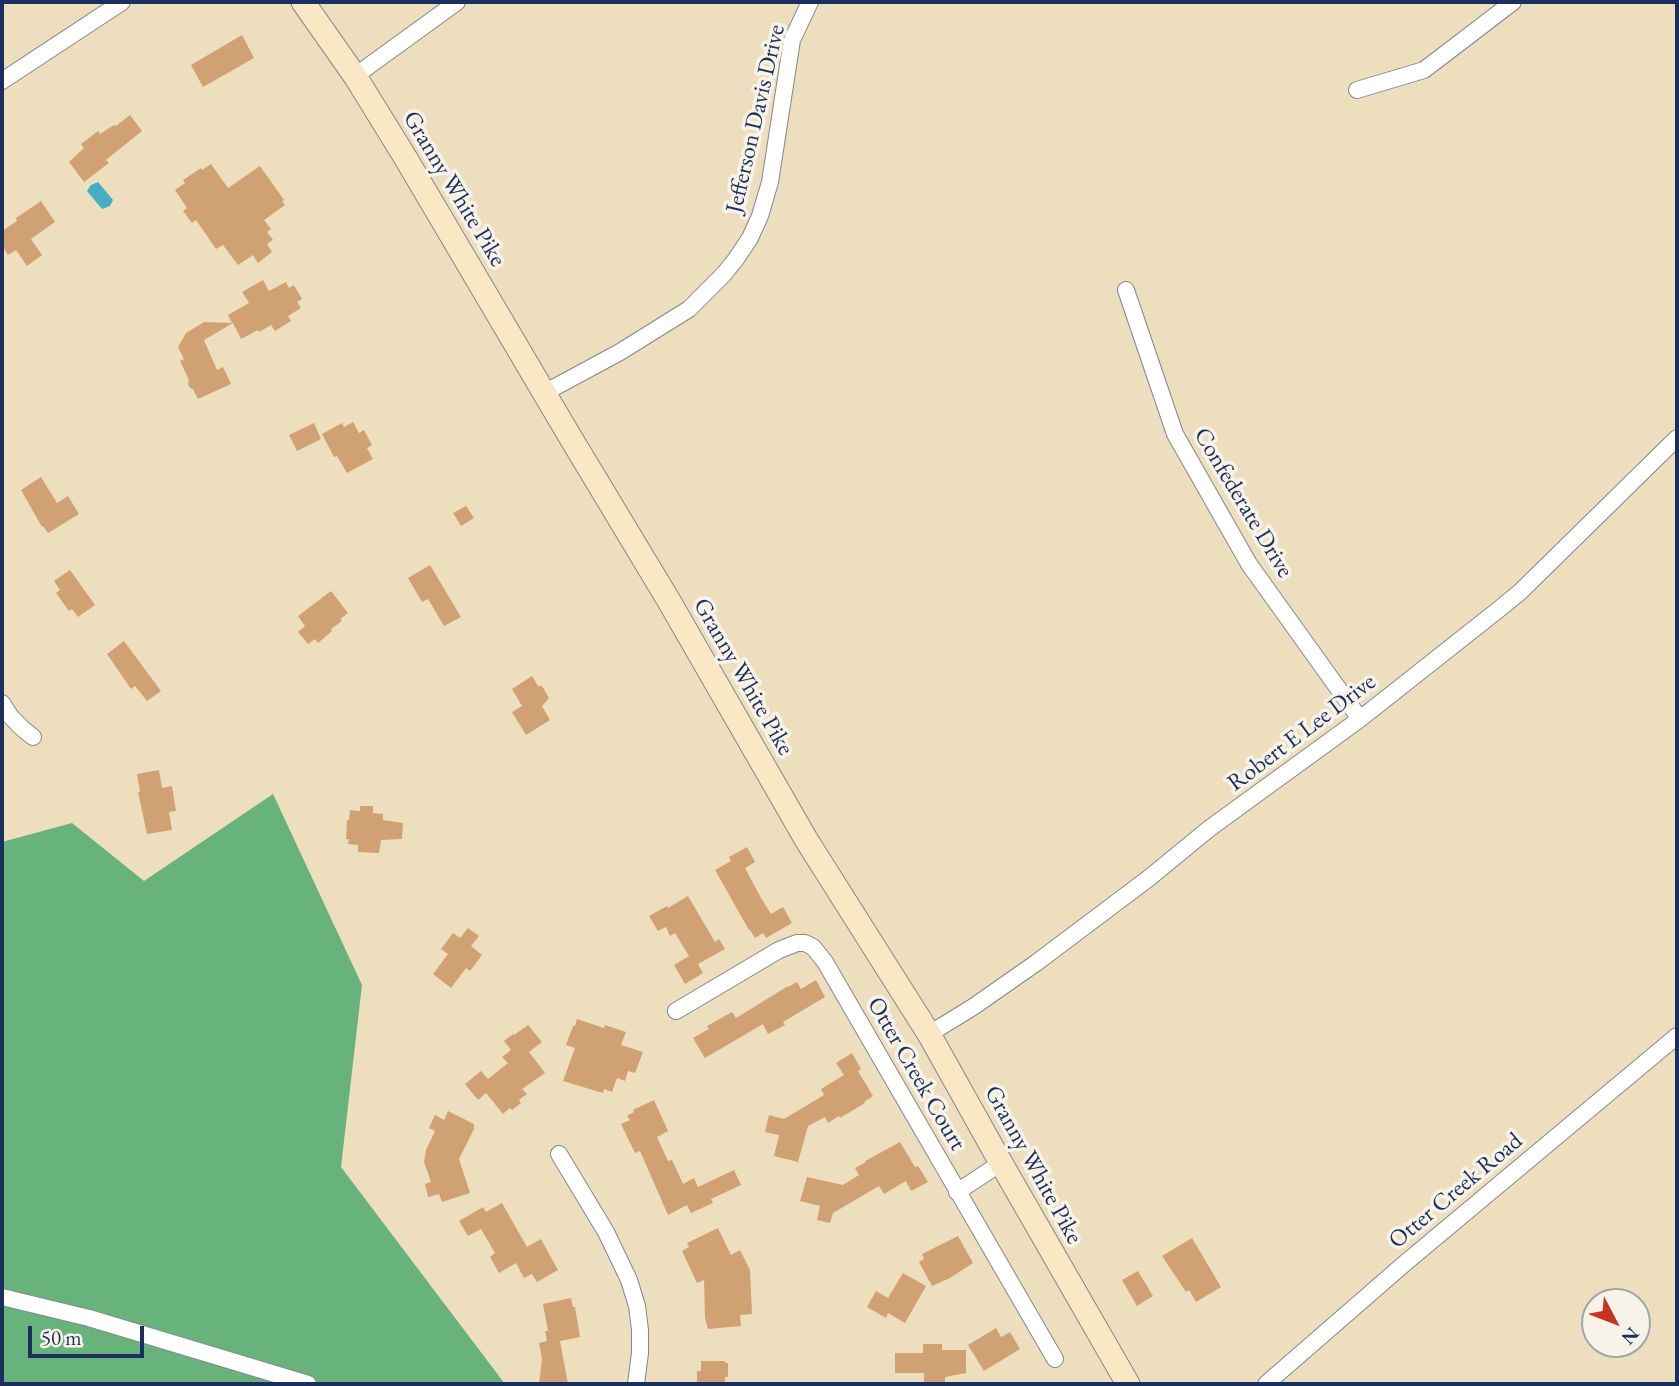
<!DOCTYPE html>
<html>
<head>
<meta charset="utf-8">
<style>
  body { margin:0 }
  #map { position:relative; width:1679px; height:1386px; overflow:hidden; background:#eddfbe; font-family:"EB Garamond",serif }
  canvas { display:block }
  .frame { position:absolute; inset:0; border:4px solid #1b2f5e; pointer-events:none }
  .north { position:absolute; left:1581px; top:1288px; width:70px; height:70px; box-sizing:border-box; background:#f7f3e8; border:2px solid #9fa5b1; border-radius:50%; rotate:132deg; font-size:19px; font-weight:700; line-height:28px; text-align:center; color:#1b2f5e }
  .north::after { content:''; display:block; margin:auto; width:24px; height:32px; background:#c8321e; clip-path:polygon(50% 0,100% 100%,50% 72%,0 100%) }
  .scale { position:absolute; left:28px; top:1326px; width:116px; height:32px; box-sizing:border-box; border:4px solid #1b2f5e; border-top:0; padding-left:9px; font-size:21px; line-height:24px; white-space:nowrap; color:#1b2f5e; -webkit-text-stroke:5px #f7f3e8; paint-order:stroke }
</style>
</head>
<body>
<div id="map">
<canvas width="1679" height="1386"></canvas>
<div class="frame"></div>
<div class="north">N</div>
<div class="scale">50 m</div>
</div>
<script>
const ctx = document.querySelector('canvas').getContext('2d');
ctx.lineJoin = 'round';
function fillPath(path, color) { ctx.fillStyle = color; ctx.fill(path, 'evenodd'); }
const toPath = rows => new Path2D(rows.map(r => 'M' + r).join(''));
function trace(path, color, width, dash) { ctx.strokeStyle = color; ctx.lineWidth = width; ctx.lineCap = dash ? 'butt' : 'round'; ctx.setLineDash(dash || []); ctx.stroke(path); }
function label(font, color, halo, rows, align = 'center') {
  ctx.font = font + ' "EB Garamond",serif'; ctx.lineWidth = 7; ctx.setLineDash([]); ctx.textBaseline = 'middle'; ctx.strokeStyle = halo; ctx.fillStyle = color; for (const [text, x, y, turn = 0] of rows) {
    ctx.save(); ctx.translate(x, y); ctx.rotate((+turn || 0) * Math.PI / 180); ctx.textAlign = isNaN(turn) ? turn : align; if (halo) ctx.strokeText(text, 0, 0); ctx.fillText(text, 0, 0); ctx.restore();
  }
}
fillPath(toPath([
  [273,794,362,985,341,1167,505,1384,2,1384,2,842,72,823,144,881]
]), '#68b37b');
fillPath(toPath([
  [98,182,113,200,110,206,102,209,87,191,91,185]
]), '#45aec4');
fillPath(toPath([
  [242,35,254,58,203,87,191,65],
  [130,115,142,131,106,160,109,163,84,182,69,162,84,148,81,144,98,131,100,134,114,125,116,126],
  [211,164,228,188,260,166,284,200,282,201,285,205,264,220,271,229,267,232,273,240,267,244,272,252,258,263,253,255,238,265,223,245,216,249,196,220,192,223,183,211,187,208,175,190,185,183,183,180,201,168,202,170],
  [41,201,55,222,31,239,42,255,27,266,16,250,8,255,2,245,2,231,17,221,16,218],
  [263,280,269,291,286,282,289,288,294,285,302,299,297,302,301,308,288,316,291,321,275,331,271,325,259,332,258,330,241,339,233,323,204,340,217,370,223,367,231,384,198,399,193,389,190,388,188,384,189,380,180,361,184,359,178,347,186,333,204,322,232,323,228,315,249,303,242,292],
  [353,422,359,433,364,430,372,445,367,448,373,459,347,473,337,456,334,457,322,434,342,423,344,427],
  [314,423,321,439,297,451,289,435],
  [41,477,57,503,68,496,79,514,48,533,43,526,42,527,21,490],
  [466,506,474,518,461,526,453,513],
  [430,565,461,617,444,626,428,599,422,602,408,578],
  [70,570,95,605,78,617,72,609,69,611,56,593,60,590,54,581],
  [331,591,348,613,340,619,342,621,331,629,332,631,318,643,315,639,308,644,298,632,305,626,298,616],
  [124,641,161,691,147,701,135,686,131,689,107,654],
  [532,676,538,686,542,686,549,698,542,706,550,720,526,735,512,712,522,706,512,689],
  [159,770,162,788,172,786,176,811,169,812,172,830,147,834,138,792,140,792,137,774],
  [360,806,373,806,373,813,383,814,383,820,403,823,402,839,381,840,379,853,358,852,358,845,348,844,349,839,346,839,347,820,349,820,350,810,360,811],
  [747,847,755,862,745,868,760,896,771,914,783,907,792,923,766,938,763,933,755,938,750,930,749,930,715,870,731,861,729,857],
  [688,896,715,942,719,939,725,949,698,964,703,973,685,984,674,965,689,956,675,933,670,936,666,927,658,931,649,916,667,906,668,908],
  [468,928,479,936,471,946,482,955,470,971,466,968,451,988,433,974,448,954,441,949,453,933,460,938],
  [816,980,825,997,783,1022,785,1025,768,1034,763,1024,705,1058,693,1038,709,1029,707,1026,732,1012,736,1018,788,986,788,987,797,982,801,989],
  [577,1019,604,1028,605,1025,626,1032,621,1045,643,1052,635,1073,628,1071,625,1081,617,1078,612,1092,604,1089,603,1093,563,1081,575,1048,566,1045,573,1026,575,1026],
  [528,1025,542,1042,529,1052,545,1073,522,1089,527,1094,519,1100,521,1103,512,1110,510,1108,503,1114,486,1093,478,1100,465,1084,481,1071,488,1079,508,1063,502,1057,511,1050,504,1041,513,1034,514,1035],
  [852,1053,861,1069,858,1071,873,1096,864,1102,865,1103,840,1118,839,1116,828,1123,825,1117,808,1126,798,1162,774,1156,779,1135,765,1132,769,1115,784,1119,824,1095,821,1089,844,1075,836,1063],
  [654,1100,668,1131,657,1137,668,1161,672,1160,683,1184,694,1178,698,1187,734,1170,741,1185,711,1199,713,1203,691,1213,687,1205,668,1215,640,1151,635,1153,621,1124,630,1120,627,1116,634,1112,633,1110],
  [448,1111,474,1124,474,1129,459,1159,470,1193,442,1202,439,1194,428,1197,425,1184,431,1182,424,1162,426,1150,435,1131,429,1128,435,1115,444,1120],
  [900,1142,915,1167,918,1166,928,1182,911,1191,906,1181,884,1194,879,1186,833,1213,830,1223,817,1220,820,1206,800,1201,807,1177,843,1185,859,1175,855,1168,866,1162,865,1161],
  [502,1203,527,1247,541,1239,558,1270,537,1282,532,1274,524,1278,516,1263,499,1273,490,1257,495,1253,481,1229,468,1236,459,1221,483,1207,486,1212],
  [718,1228,731,1255,740,1250,750,1270,752,1314,740,1315,741,1326,708,1329,705,1318,704,1280,697,1283,682,1251,689,1247,687,1243],
  [958,1236,973,1263,950,1278,932,1286,919,1262,924,1259,922,1254],
  [1192,1238,1221,1287,1196,1302,1189,1290,1186,1292,1162,1256],
  [1138,1271,1153,1296,1137,1306,1122,1280],
  [903,1273,926,1286,905,1323,888,1313,886,1318,867,1307,876,1291,888,1298],
  [571,1298,573,1307,575,1307,580,1337,560,1341,568,1384,539,1384,542,1359,539,1343,547,1341,545,1331,548,1331,543,1304],
  [996,1328,1001,1337,1010,1332,1020,1349,984,1371,968,1345],
  [923,1344,942,1344,942,1350,966,1350,966,1373,945,1377,945,1384,924,1384,924,1373,895,1373,895,1353,923,1353],
  [701,1361,725,1361,725,1363,728,1363,728,1377,725,1377,725,1384,697,1384,697,1371,701,1371]
]), '#d0a173');
const minor = toPath([
  [355,76,457,2],
  [2,81,122,2],
  [1357,90,1424,70,1513,2],
  [1126,290,1175,434,1249,564,1360,719],
  [544,393,620,352,689,309,724,274,736,259,750,238,760,216,770,182,792,40,810,2],
  [2,703,11,717,23,729,33,737],
  [676,1011,779,950,797,943,805,943,813,947,825,962,1055,1359],
  [929,1034,973,1007,1036,963,1149,878,1210,828,1360,719,1498,610,1520,592,1677,438],
  [559,1154,606,1232,629,1280,637,1306,640,1330,640,1353,636,1384],
  [957,1192,1001,1163],
  [2,1297,89,1318,308,1384],
  [1266,1384,1404,1264,1677,1036]
]);
const secondary = toPath([
  [303,2,355,76,405,157,569,435,669,601,807,841,929,1034,1001,1163,1128,1384]
]);
trace(minor, '#84878e', 18);
trace(secondary, '#84878e', 25);
trace(minor, '#fff', 16);
trace(secondary, '#fae7c3', 23);
label('24px', '#1b2f5e', '#f7f3e8', [
  ["Jefferson Davis Drive",756,119,-77],
  ["Granny White Pike",454,189,59],
  ["Confederate Drive",1243,503,59],
  ["Granny White Pike",743,677,60],
  ["Robert E Lee Drive",1302,733,-37],
  ["Otter Creek Court",916,1074,60],
  ["Granny White Pike",1033,1165,61],
  ["Otter Creek Road",1456,1191,-40]
]);
</script>
</body>
</html>
